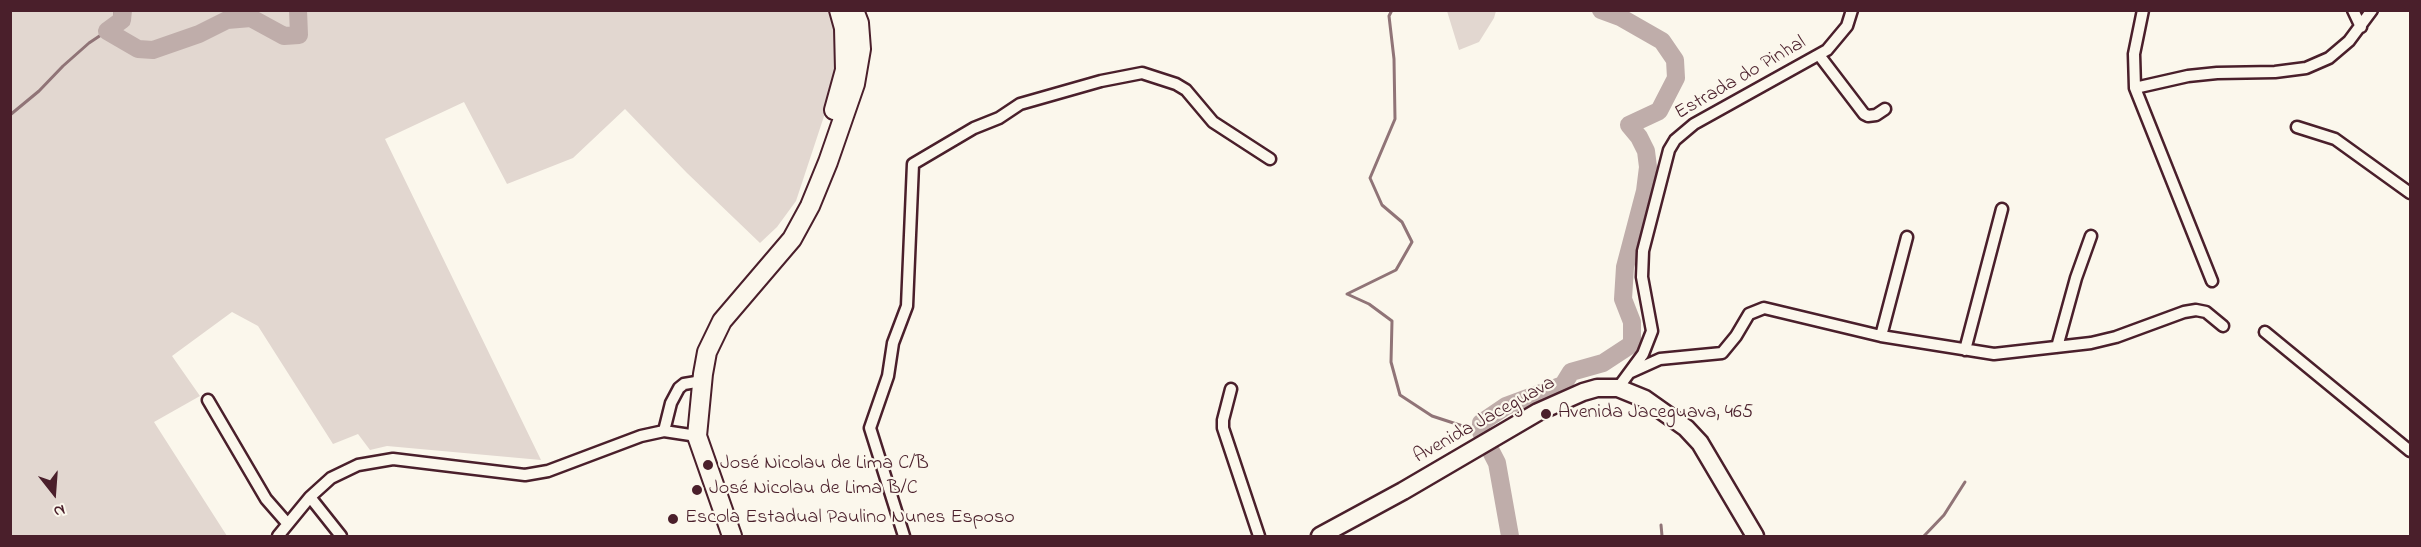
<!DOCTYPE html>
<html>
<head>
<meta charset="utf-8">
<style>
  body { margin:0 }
  #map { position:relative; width:2421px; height:547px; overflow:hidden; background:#fbf7ec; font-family:"Indie Flower",sans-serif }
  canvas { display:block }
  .frame { position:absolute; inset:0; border:12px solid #4a1f2b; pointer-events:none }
  .north { position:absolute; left:24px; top:463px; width:60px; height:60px; -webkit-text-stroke:4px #fbf7ec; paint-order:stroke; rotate:163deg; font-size:16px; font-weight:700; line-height:24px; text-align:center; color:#4a1f2b }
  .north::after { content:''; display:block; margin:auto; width:21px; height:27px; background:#4a1f2b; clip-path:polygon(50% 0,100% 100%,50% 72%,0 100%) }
</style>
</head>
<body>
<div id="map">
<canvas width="2421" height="547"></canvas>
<div class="frame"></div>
<div class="north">N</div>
</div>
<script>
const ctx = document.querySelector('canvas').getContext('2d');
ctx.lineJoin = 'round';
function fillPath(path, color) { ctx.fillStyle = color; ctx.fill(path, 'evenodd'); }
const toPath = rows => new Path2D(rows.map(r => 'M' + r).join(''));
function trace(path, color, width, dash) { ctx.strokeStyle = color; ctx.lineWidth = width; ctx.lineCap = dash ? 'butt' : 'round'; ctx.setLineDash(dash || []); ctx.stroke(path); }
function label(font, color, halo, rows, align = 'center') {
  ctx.font = font + ' "Indie Flower",sans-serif'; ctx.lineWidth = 4.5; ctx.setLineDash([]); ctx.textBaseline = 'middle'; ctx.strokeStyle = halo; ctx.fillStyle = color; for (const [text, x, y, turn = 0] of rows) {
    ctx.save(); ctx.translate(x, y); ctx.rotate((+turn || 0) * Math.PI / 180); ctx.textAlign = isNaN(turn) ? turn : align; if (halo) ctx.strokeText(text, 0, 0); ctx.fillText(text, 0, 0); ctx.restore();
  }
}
fillPath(toPath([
  [10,11,832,11,838,25,837,68,832,92,796,201,777,227,760,243,687,173,625,109,573,158,507,184,464,102,385,139,541,460,387,446,370,450,358,434,333,444,258,326,232,312,172,356,200,396,154,422,227,536,11,536],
  [1447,11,1447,10,1496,11,1494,18,1479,42,1459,50]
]), '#e2d7d0');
trace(toPath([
  [1392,10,1389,16,1394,59,1395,119,1370,178,1382,205,1402,222,1412,242,1396,270,1347,294,1369,304,1392,321,1391,362,1400,395,1432,416,1481,432],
  [10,115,39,91,63,66,89,43,107,31,115,19,115,10],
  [1661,525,1662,536],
  [1924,536,1944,515,1965,482]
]), '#907477', 3);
trace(toPath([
  [123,10,122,20,107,31,138,49,153,50,199,34,227,20,251,18,284,36,299,35,298,10],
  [1510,536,1497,463,1481,432,1481,423,1506,406,1563,385,1571,372,1603,363,1632,344,1632,322,1623,299,1625,267,1645,191,1648,167,1646,151,1639,137,1629,125,1659,111,1676,78,1675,60,1662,41,1620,17,1601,10]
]), '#bfadaa', 18);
const minor = toPath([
  [2143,10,2134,54,2135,88,2212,281],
  [2353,10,2361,27],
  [1819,55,1864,114,1868,116,1876,115,1885,109],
  [2135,88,2188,76,2217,73,2275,72,2306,68,2329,58,2349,41,2372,10],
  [2297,127,2335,139,2410,193],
  [2265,332,2410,451],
  [1881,336,1907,237],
  [2057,347,2076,278,2091,236],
  [1965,350,2002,209],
  [1629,373,1660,359,1722,353,1736,336,1749,314,1764,308,1881,336,1994,354,2091,343,2116,337,2184,312,2196,310,2206,312,2223,326],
  [1618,388,1643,354,1652,331,1642,277,1643,251,1669,150,1675,140,1694,124,1827,50,1847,26,1852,10],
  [1231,389,1223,420,1223,428,1259,536],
  [208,400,266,499,287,523],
  [664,431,671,403,679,388,684,384,702,381],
  [310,497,341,536],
  [278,536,310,497,331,478,358,465,393,459,525,475,548,471,641,436,664,431,697,436],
  [904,536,870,428,888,376,893,343,907,306,913,164,974,128,999,118,1020,104,1101,81,1142,73,1176,84,1186,90,1213,122,1270,159]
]);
const secondary = toPath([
  [1320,536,1403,491,1538,412,1583,392,1597,388,1618,388,1645,399,1686,428,1700,443,1755,536]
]);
const primary = toPath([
  [834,110,845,70,844,28,839,10],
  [732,536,697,436,703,374,707,352,722,321,792,239,810,206,828,162,855,84,861,49,859,23,854,10]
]);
trace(minor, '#4a1f2b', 15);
trace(secondary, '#4a1f2b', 21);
trace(primary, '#4a1f2b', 22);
trace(minor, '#fbf7ec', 10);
trace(secondary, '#fbf7ec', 16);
trace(primary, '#fbf7ec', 18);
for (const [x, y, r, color] of [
  [1546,414,6,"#4a1f2b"],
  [708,465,6,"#4a1f2b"],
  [697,490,6,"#4a1f2b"],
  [673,519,6,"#4a1f2b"]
]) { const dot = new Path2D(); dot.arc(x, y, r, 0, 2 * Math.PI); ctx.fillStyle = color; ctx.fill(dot); trace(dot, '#fbf7ec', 2); }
label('20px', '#4a1f2b', '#fbf7ec', [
  ["Estrada do Pinhal",1741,79,-30],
  ["Avenida Jaceguava",1485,421,-29]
]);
label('20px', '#4a1f2b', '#fbf7ec', [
  ["Avenida Jaceguava, 465",1558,414],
  ["José Nicolau de Lima C/B",720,465],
  ["José Nicolau de Lima B/C",709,490],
  ["Escola Estadual Paulino Nunes Esposo",685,519]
], 'left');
</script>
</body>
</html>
